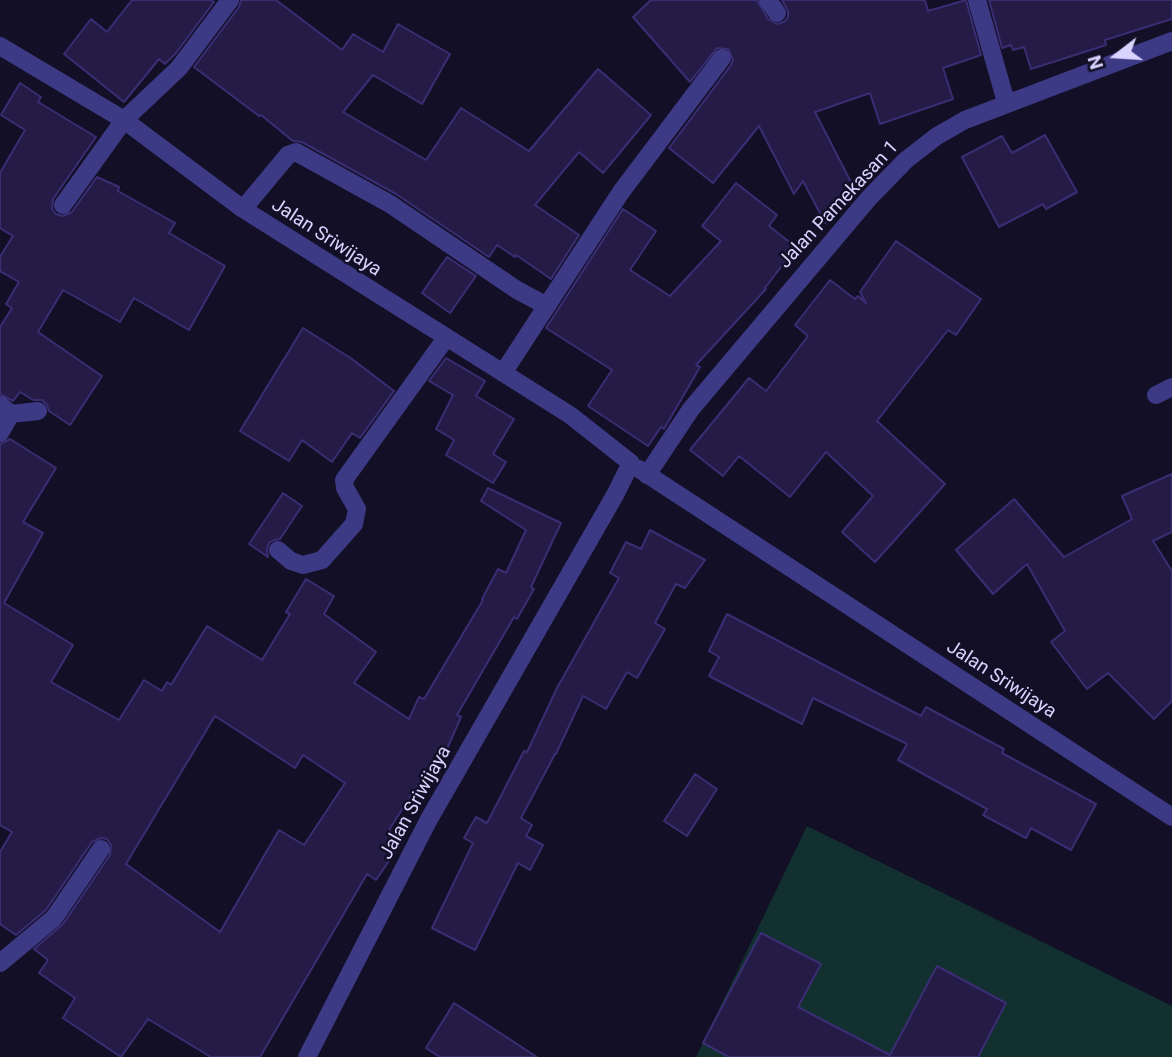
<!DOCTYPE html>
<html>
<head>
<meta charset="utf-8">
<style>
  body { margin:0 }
  #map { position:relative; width:1172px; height:1057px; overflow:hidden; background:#130f26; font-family:Roboto,sans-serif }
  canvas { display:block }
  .north { position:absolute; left:1081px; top:21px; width:70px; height:70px; -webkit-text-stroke:5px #130f26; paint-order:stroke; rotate:253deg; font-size:19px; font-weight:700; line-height:28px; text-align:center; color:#d9d4ff }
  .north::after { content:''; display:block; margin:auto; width:24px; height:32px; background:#d9d4ff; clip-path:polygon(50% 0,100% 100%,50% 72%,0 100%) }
</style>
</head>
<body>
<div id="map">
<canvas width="1172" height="1057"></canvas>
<div class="north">N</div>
</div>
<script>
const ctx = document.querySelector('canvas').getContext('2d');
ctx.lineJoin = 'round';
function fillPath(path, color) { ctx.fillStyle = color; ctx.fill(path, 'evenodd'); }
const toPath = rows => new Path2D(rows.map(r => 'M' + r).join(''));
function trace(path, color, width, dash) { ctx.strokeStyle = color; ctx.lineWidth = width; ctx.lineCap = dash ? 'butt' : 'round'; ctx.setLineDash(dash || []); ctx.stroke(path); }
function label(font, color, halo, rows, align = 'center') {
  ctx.font = font + ' Roboto,sans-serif'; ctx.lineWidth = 5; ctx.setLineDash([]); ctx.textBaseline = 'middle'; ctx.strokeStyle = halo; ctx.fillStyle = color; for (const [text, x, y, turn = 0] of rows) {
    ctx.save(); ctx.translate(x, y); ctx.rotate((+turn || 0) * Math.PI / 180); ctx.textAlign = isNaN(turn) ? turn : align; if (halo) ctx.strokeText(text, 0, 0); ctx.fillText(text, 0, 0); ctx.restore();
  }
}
fillPath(toPath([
  [807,826,1172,1006,1172,1057,696,1057]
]), '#12302f');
const building = toPath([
  [132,0,211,0,214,2,176,53,165,64,159,59,124,102,64,54,91,19,107,32,132,0],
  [241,0,276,0,342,50,353,34,383,52,398,24,450,54,422,104,373,75,343,112,426,160,461,108,529,151,598,69,651,115,603,173,579,152,535,205,579,235,551,279,516,255,515,257,497,245,489,257,396,194,302,142,293,141,261,115,259,116,194,67,239,7,241,0],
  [651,0,757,0,768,19,777,24,784,22,788,17,788,11,782,0,925,0,928,11,966,0,981,55,943,68,953,99,880,124,870,93,815,112,855,190,825,223,803,181,794,194,759,126,713,183,669,148,731,65,733,59,728,49,717,48,690,82,633,17,651,0],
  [989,0,1172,0,1172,19,1105,40,1106,45,1031,69,1024,47,1013,50,1011,45,1002,48,989,0],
  [20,83,41,97,38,102,96,137,53,199,52,209,56,214,63,216,72,212,97,177,119,187,118,191,175,223,169,233,225,266,189,330,134,298,120,322,63,290,38,332,102,376,70,425,49,411,47,405,42,400,33,400,20,392,13,401,0,394,0,327,12,308,6,304,19,282,0,271,0,257,13,236,0,228,0,173,25,130,1,115,20,83],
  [1045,135,1077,192,1046,209,1043,204,999,227,962,157,1002,136,1012,153,1045,135],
  [736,183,777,215,769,226,796,247,765,288,766,289,696,365,700,367,664,429,661,427,648,446,588,406,612,370,546,328,623,209,656,231,630,270,670,296,721,241,702,226,736,183],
  [896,241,981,299,956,335,948,330,877,421,945,484,875,562,842,532,873,496,826,452,790,497,739,456,723,476,690,450,749,378,766,391,808,336,795,325,830,280,855,299,858,296,866,303,860,292,896,241],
  [447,257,476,276,450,313,422,293,447,257],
  [303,328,352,359,394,391,360,438,352,433,332,462,302,440,289,461,240,431,303,328],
  [446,358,485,381,476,396,514,419,493,454,506,462,493,483,446,455,454,440,436,429,453,395,429,381,446,358],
  [10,439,56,468,23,522,43,533,4,603,73,645,51,682,119,720,144,680,162,691,167,682,171,685,207,626,262,660,290,614,286,612,306,579,334,596,324,614,376,652,354,683,409,719,419,697,424,699,483,600,482,599,498,569,506,573,526,530,481,501,488,488,561,523,531,587,534,589,517,619,514,617,457,715,461,717,443,758,437,755,389,830,403,840,376,880,367,874,260,1057,211,1057,148,1019,121,1057,63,1018,75,998,39,973,48,960,34,949,63,924,110,855,111,845,107,839,101,838,92,842,46,910,16,935,0,924,0,852,12,832,0,825,0,444,10,439],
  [215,716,295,768,303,755,345,783,304,845,279,830,220,932,126,864,215,716],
  [1172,474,1172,532,1153,541,1172,571,1172,701,1154,719,1108,673,1087,689,1051,642,1065,631,1027,564,993,594,956,550,1014,499,1064,557,1132,519,1122,496,1172,474],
  [283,493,302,506,280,539,274,540,269,543,267,549,268,557,249,544,283,493],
  [650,530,705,560,685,588,676,584,655,623,665,629,637,678,627,672,606,709,583,696,556,754,555,754,521,818,532,825,526,836,543,845,530,870,518,863,475,950,432,928,473,843,464,838,476,817,487,823,524,751,527,752,557,688,619,578,610,573,626,542,641,549,650,530],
  [727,614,921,716,926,707,1004,749,1002,753,1096,804,1071,850,1031,828,1026,838,983,815,987,809,898,760,907,744,813,698,802,724,709,676,719,657,709,651,727,614],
  [695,774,717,789,687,836,664,821,695,774],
  [761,933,821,964,798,1007,890,1055,937,966,1006,1003,978,1057,729,1057,703,1043,761,933],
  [454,1003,537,1057,440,1057,426,1048,454,1003]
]);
fillPath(building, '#241b47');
trace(building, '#3b2d73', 2);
trace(toPath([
  [768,0,777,13],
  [977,0,1006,102],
  [0,46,124,120,243,209,570,415,631,463,615,495,428,821,307,1057],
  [63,205,124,120,179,68,230,0],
  [243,209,288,155,296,152,390,204,517,290,547,306],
  [503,373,621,192,722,58],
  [1156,395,1172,387],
  [0,405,11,414,38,411],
  [0,433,11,414],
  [639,469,1172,817],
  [647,475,691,409,869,198,906,160,937,136,965,120,1172,41],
  [278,550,291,561,303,565,322,560,354,524,357,509,345,488,344,480,446,338],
  [0,963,54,918,101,849]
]), '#3d3a85', 18);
label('19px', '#d9d4ff', '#130f26', [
  ["Jalan Pamekasan 1",839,205,-47],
  ["Jalan Sriwijaya",326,238,33],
  ["Jalan Sriwijaya",1001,680,33],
  ["Jalan Sriwijaya",416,803,-61]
]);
</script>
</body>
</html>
